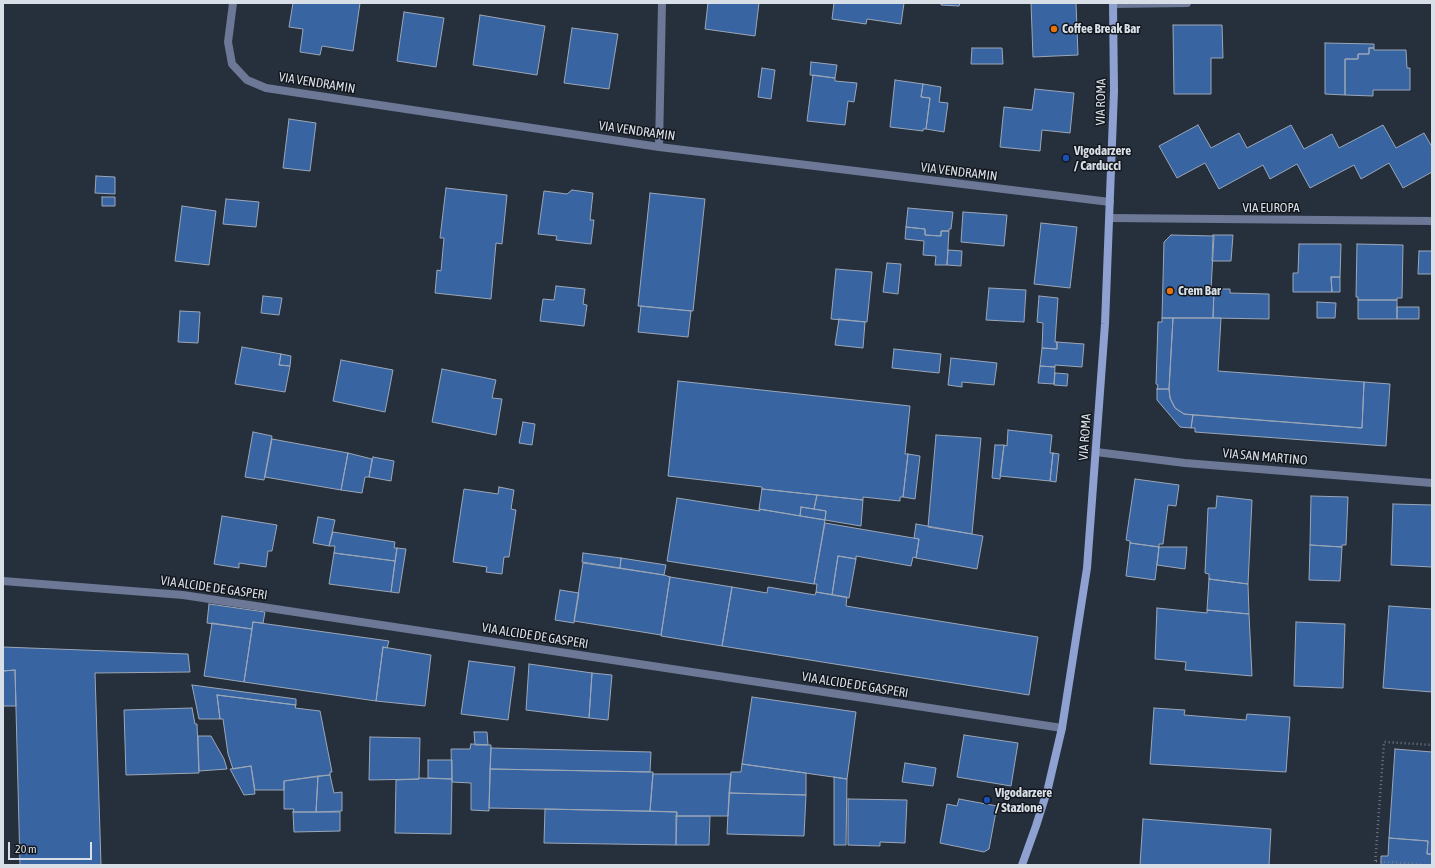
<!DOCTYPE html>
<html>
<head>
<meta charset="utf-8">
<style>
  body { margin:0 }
  #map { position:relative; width:1435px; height:868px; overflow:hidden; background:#26303d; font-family:"Asap Condensed",sans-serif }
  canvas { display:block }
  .frame { position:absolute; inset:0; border:4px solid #d8dfe7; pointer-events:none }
  .scale { position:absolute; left:8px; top:842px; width:84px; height:18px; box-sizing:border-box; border:2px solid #d8dfe7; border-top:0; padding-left:5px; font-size:12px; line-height:14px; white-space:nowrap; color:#d8dfe7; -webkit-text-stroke:3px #13171d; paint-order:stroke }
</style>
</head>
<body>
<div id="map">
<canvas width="1435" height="868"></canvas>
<div class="frame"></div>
<div class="scale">20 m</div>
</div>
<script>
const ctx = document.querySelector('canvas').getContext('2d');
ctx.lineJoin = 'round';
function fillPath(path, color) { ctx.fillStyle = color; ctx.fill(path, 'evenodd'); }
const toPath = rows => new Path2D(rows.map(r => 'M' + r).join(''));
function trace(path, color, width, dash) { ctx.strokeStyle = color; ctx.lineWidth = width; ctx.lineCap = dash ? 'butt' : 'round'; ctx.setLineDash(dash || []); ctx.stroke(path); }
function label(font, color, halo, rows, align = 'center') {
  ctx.font = font + ' "Asap Condensed",sans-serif'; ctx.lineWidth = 3; ctx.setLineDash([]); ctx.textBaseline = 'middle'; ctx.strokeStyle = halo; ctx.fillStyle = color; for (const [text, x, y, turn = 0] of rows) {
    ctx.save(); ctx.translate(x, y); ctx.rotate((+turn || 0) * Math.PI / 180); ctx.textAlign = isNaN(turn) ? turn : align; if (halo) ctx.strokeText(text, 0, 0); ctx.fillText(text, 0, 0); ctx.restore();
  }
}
const building = toPath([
  [293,3,360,3,353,51,322,46,320,55,300,52,303,29,289,27,293,3],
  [708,3,759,3,755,36,705,29,708,3],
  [834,3,904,3,901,24,867,19,866,24,832,19,834,3],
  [941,3,960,3,959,6,941,5,941,3],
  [1031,3,1076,3,1078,55,1033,57,1031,3],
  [404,12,444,18,436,67,397,61,404,12],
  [480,15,545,26,537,75,473,65,480,15],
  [1173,25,1222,25,1223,58,1211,58,1211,94,1174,94,1173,25],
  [572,28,618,34,609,89,564,83,572,28],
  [1325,43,1374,44,1374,48,1369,48,1369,54,1358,54,1358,59,1345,59,1345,95,1325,94,1325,43],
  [972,48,1002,48,1003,64,971,64,972,48],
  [1369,48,1374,48,1374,50,1406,50,1407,68,1410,68,1410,90,1373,90,1373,96,1345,95,1345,59,1358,59,1358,54,1369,54,1369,48],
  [811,62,837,65,835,78,810,75,811,62],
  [762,68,775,70,771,99,758,97,762,68],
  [813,75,835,78,835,81,857,83,854,102,848,101,845,125,807,121,813,75],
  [895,80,923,84,921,97,930,98,926,129,923,129,923,131,890,127,895,80],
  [923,84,941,87,939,102,948,103,944,132,926,129,930,98,921,97,923,84],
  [1035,89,1074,93,1070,133,1042,130,1040,151,1000,147,1004,107,1032,110,1035,89],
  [289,119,316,123,310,171,283,168,289,119],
  [1198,125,1211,148,1239,133,1247,148,1291,125,1304,149,1332,134,1339,148,1383,125,1396,148,1424,133,1432,147,1432,172,1403,188,1389,163,1361,179,1354,165,1310,188,1297,164,1270,179,1263,165,1219,189,1205,163,1177,178,1159,146,1198,125],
  [96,176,115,177,115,194,95,193,96,176],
  [446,188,507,195,502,244,496,243,491,299,435,293,437,270,441,271,444,238,440,238,446,188],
  [572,190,593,193,590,220,594,220,591,244,556,240,557,236,538,234,544,191,567,194,572,190],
  [650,193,705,199,693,311,638,306,650,193],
  [102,197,115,197,115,206,102,206,102,197],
  [226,199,259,202,256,227,223,224,226,199],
  [182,206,216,211,209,265,175,261,182,206],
  [908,208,953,212,951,229,949,229,949,231,941,231,941,236,925,235,925,229,906,227,908,208],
  [963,212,1007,215,1004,246,961,242,963,212],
  [1041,223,1077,227,1070,288,1034,284,1041,223],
  [906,227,925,229,925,235,941,236,941,231,949,231,947,265,935,265,936,256,923,255,924,241,905,239,906,227],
  [1171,235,1214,236,1211,289,1214,289,1213,318,1162,318,1164,242,1171,235],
  [1213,235,1233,235,1231,261,1212,261,1213,235],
  [1299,244,1341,244,1340,277,1331,277,1332,292,1293,292,1293,273,1298,273,1299,244],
  [1357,244,1403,245,1402,298,1397,298,1397,300,1358,300,1358,297,1356,297,1357,244],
  [948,250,962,251,961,266,947,265,948,250],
  [1419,251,1432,251,1432,274,1418,274,1419,251],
  [887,263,901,264,898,294,883,292,887,263],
  [836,269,872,272,867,322,831,319,836,269],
  [1331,277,1340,277,1340,292,1332,292,1331,277],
  [556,286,585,289,583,304,587,305,584,326,540,321,543,299,554,300,556,286],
  [989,288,1026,290,1024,322,986,320,989,288],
  [1214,289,1230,289,1230,293,1269,294,1269,319,1213,318,1214,289],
  [263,296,282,298,279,315,261,313,263,296],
  [1039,296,1058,298,1055,342,1057,342,1057,349,1042,348,1043,323,1037,322,1039,296],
  [1358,300,1397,300,1397,319,1358,319,1358,300],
  [1317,302,1336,303,1335,318,1317,318,1317,302],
  [641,306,691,311,688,337,638,332,641,306],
  [1397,307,1419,307,1419,319,1397,319,1397,307],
  [180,311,200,312,198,343,178,342,180,311],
  [1162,318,1173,318,1169,389,1157,389,1158,385,1156,384,1158,322,1162,322,1162,318],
  [1173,318,1221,318,1218,371,1364,382,1362,428,1184,414,1175,408,1170,398,1169,389,1173,318],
  [839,319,865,322,863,348,835,345,839,319],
  [1057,342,1084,344,1082,367,1055,365,1055,367,1040,366,1042,348,1057,349,1057,342],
  [242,347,281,354,279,365,290,366,285,392,235,384,242,347],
  [894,349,941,354,939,373,892,368,894,349],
  [281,354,291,356,290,366,279,365,281,354],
  [951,358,997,363,994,385,962,382,962,387,948,385,951,358],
  [341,360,393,370,385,412,333,401,341,360],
  [1040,366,1055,367,1054,384,1038,383,1040,366],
  [442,369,496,380,492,398,502,399,496,435,432,422,442,369],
  [1055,373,1068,374,1067,386,1054,385,1055,373],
  [678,381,910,406,905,454,908,454,903,497,900,497,900,501,863,497,863,500,762,489,762,487,668,476,678,381],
  [1364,382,1390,384,1386,446,1195,432,1195,428,1191,428,1193,415,1362,428,1364,382],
  [1157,389,1169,389,1170,398,1175,408,1184,414,1193,415,1191,428,1180,427,1157,400,1157,389],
  [523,422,535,424,532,445,519,443,523,422],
  [1008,430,1052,435,1050,453,1053,453,1050,481,1000,476,1004,445,1007,446,1008,430],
  [253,432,272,436,264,480,245,477,253,432],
  [936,435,981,438,972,534,928,527,936,435],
  [272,439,348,453,341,490,265,477,272,439],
  [995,445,1004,445,1000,479,992,478,995,445],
  [348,453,372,459,369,477,365,477,362,493,341,490,348,453],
  [1053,453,1059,454,1056,482,1050,481,1053,453],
  [908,454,920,456,915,499,903,497,908,454],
  [373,457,394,461,391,481,369,477,373,457],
  [1135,479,1179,485,1176,506,1168,505,1163,544,1159,544,1159,547,1130,543,1130,541,1126,540,1135,479],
  [499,487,514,490,511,509,516,510,509,557,504,557,502,574,486,572,487,567,453,562,464,489,498,494,499,487],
  [762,489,817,495,814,509,801,507,800,516,759,509,762,489],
  [817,495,863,500,861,526,825,520,826,511,814,509,817,495],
  [1217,496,1252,500,1248,584,1209,579,1209,574,1205,573,1208,508,1216,508,1217,496],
  [1311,496,1348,497,1346,545,1342,545,1342,547,1310,545,1311,496],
  [677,498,760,511,759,509,825,520,814,584,667,561,677,498],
  [1393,504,1432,505,1432,567,1391,565,1393,504],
  [801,507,826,511,825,520,800,516,801,507],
  [222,516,277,525,272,551,268,551,266,567,239,563,239,568,214,564,222,516],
  [318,517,335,520,329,546,313,543,318,517],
  [825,523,919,539,916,558,913,557,911,566,856,556,856,559,838,556,832,595,816,592,817,584,814,584,825,523],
  [916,524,983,536,977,569,916,558,919,539,914,538,916,524],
  [333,532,395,542,394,548,397,548,395,561,334,553,335,546,329,546,333,532],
  [1130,543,1159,547,1155,580,1126,576,1130,543],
  [1310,545,1342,547,1340,581,1309,580,1310,545],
  [1159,547,1187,547,1185,569,1157,565,1159,547],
  [397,548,406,549,399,593,391,592,397,548],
  [334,553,395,561,391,592,329,584,334,553],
  [583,553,621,558,620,568,582,562,583,553],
  [838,556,856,559,849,598,832,595,838,556],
  [621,558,666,565,664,575,620,568,621,558],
  [583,563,664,575,670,577,661,635,574,621,583,563],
  [670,577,732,587,722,646,661,636,670,577],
  [1209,579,1248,584,1249,614,1207,610,1209,579],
  [732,587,767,593,768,587,815,595,816,592,847,597,846,606,1038,637,1029,695,722,646,732,587],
  [560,590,579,593,574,623,555,620,560,590],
  [209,604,265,612,263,623,253,622,252,629,207,623,209,604],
  [1389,606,1432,609,1432,692,1383,688,1389,606],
  [1157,608,1207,613,1207,610,1249,614,1252,676,1185,670,1186,662,1155,659,1157,608],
  [253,622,389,641,387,648,383,647,376,701,244,682,253,622],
  [1296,622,1345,624,1343,688,1294,686,1296,622],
  [212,623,252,629,244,682,204,676,212,623],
  [3,647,188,654,190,672,95,673,101,865,20,865,15,670,3,671,3,647],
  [383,647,431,655,425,706,376,701,383,647],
  [469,661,515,667,508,720,461,714,469,661],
  [529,664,592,673,589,718,526,710,529,664],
  [15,670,16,706,3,706,3,671,15,670],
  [592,673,612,675,608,720,589,718,592,673],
  [192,685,296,699,296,705,217,695,220,719,199,719,192,685],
  [217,695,296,705,295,708,320,711,332,772,330,772,330,775,284,781,284,790,255,790,251,766,233,769,228,754,223,719,220,719,217,695],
  [752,697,856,712,847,779,742,764,752,697],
  [192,708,195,724,197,724,199,773,126,775,124,710,192,708],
  [1154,708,1185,710,1184,715,1246,720,1247,714,1290,717,1286,772,1150,764,1154,708],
  [474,732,487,732,488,745,475,745,474,732],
  [964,735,1018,743,1011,786,957,777,964,735],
  [198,736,211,736,224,759,227,769,199,771,198,736],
  [370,737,420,738,419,779,369,780,370,737],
  [471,744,491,745,489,811,471,810,471,783,452,782,451,749,470,749,471,744],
  [491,748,651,752,650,772,490,769,491,748],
  [1395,749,1432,752,1432,854,1427,854,1428,841,1389,838,1395,749],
  [428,760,452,760,452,779,428,778,428,760],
  [905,763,936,768,933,786,902,782,905,763],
  [742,764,806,773,806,795,729,793,731,772,741,772,742,764],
  [251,766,255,794,244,795,230,769,251,766],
  [490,769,653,772,650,811,489,808,490,769],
  [653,774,731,774,728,816,676,816,677,812,650,811,653,774],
  [330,775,334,793,342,792,342,811,316,812,318,776,330,775],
  [318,776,316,812,293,812,294,809,284,809,284,781,318,776],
  [834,777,847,779,846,845,834,845,834,777],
  [419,778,452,779,451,834,395,833,396,780,419,779,419,778],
  [729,793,806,795,804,836,727,834,729,793],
  [848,799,907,800,905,843,880,842,880,846,848,845,848,799],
  [959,799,997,806,989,849,984,852,940,843,947,804,957,806,959,799],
  [545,809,677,812,676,845,544,843,545,809],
  [293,812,340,812,340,831,294,832,293,812],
  [676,816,710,816,709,845,676,845,676,816],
  [1143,819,1271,829,1269,865,1140,865,1143,819],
  [1389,838,1428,841,1427,854,1432,854,1432,865,1381,865,1381,856,1388,856,1389,838]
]);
fillPath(building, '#3864a1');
trace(building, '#9ba7b8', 1);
trace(toPath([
  [1376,861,1427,865],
  [1375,865,1384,742,1432,745]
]), '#707883', 2.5, [1, 3]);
trace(toPath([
  [233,3,228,42,232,64,247,80,266,88,659,147,1110,202],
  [1113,4,1187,3],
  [659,147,662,3],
  [1110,218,1432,221],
  [1096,452,1185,463,1432,483],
  [3,581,183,595,1062,728]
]), '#6c7896', 8);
trace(toPath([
  [1022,865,1036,826,1048,788,1062,728,1087,568,1105,324,1114,91,1113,3]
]), '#8ea1d1', 8);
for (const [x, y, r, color] of [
  [1054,29,4,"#e8710a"],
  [1066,158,4,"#1a4fb4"],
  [1170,291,4,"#e8710a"],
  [987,800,4,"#1a4fb4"]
]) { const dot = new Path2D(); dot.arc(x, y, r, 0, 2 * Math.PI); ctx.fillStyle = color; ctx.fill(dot); trace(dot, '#13171d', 1.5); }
label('bold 13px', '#d8dfe7', '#13171d', [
  ["Coffee Break Bar",1062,29],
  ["Vigodarzere",1074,151],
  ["/ Carducci",1074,166],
  ["Crem Bar",1178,291],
  ["Vigodarzere",995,793],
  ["/ Stazione",995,808]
], 'left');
label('13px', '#d8dfe7', '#13171d', [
  ["VIA VENDRAMIN",317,83,9],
  ["VIA ROMA",1101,102,-89],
  ["VIA VENDRAMIN",637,131,8],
  ["VIA VENDRAMIN",959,172,7],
  ["VIA EUROPA",1271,208],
  ["VIA ROMA",1085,437,-86],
  ["VIA SAN MARTINO",1265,457,5],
  ["VIA ALCIDE DE GASPERI",214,588,8],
  ["VIA ALCIDE DE GASPERI",535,636,9],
  ["VIA ALCIDE DE GASPERI",855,685,9]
]);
</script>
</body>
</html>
